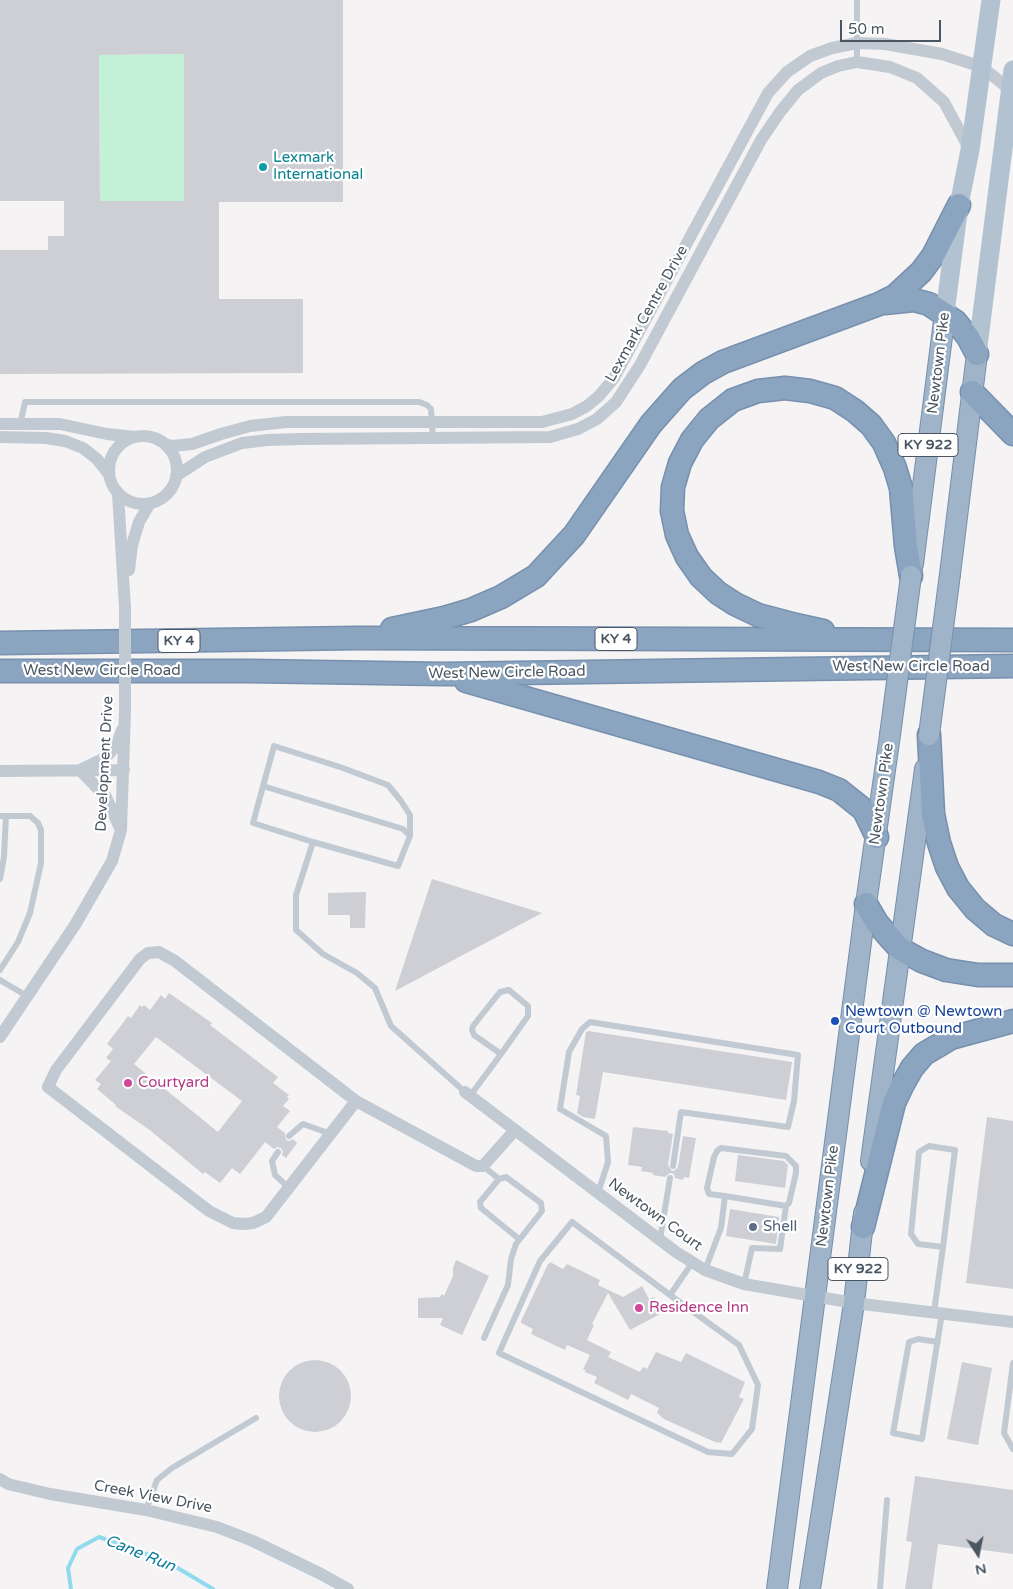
<!DOCTYPE html>
<html>
<head>
<meta charset="utf-8">
<style>
  body { margin:0 }
  #map { position:relative; width:1013px; height:1589px; overflow:hidden; background:#f5f3f3; font-family:"Varela Round",sans-serif }
  canvas { display:block }
  .north { position:absolute; left:953px; top:1529px; width:50px; height:50px; -webkit-text-stroke:4px #fff; paint-order:stroke; rotate:169deg; font-size:14px; font-weight:700; line-height:20px; text-align:center; color:#4a5661 }
  .north::after { content:''; display:block; margin:auto; width:18px; height:22px; background:#4a5661; clip-path:polygon(50% 0,100% 100%,50% 72%,0 100%) }
  .scale { position:absolute; left:840px; top:20px; width:101px; height:22px; box-sizing:border-box; border:2px solid #4a5661; border-top:0; padding-left:6px; font-size:15px; line-height:18px; white-space:nowrap; color:#4a5661; -webkit-text-stroke:4px #fff; paint-order:stroke }
</style>
</head>
<body>
<div id="map">
<canvas width="1013" height="1589"></canvas>
<div class="north">N</div>
<div class="scale">50 m</div>
</div>
<script>
const ctx = document.querySelector('canvas').getContext('2d');
ctx.lineJoin = 'round';
function fillPath(path, color) { ctx.fillStyle = color; ctx.fill(path, 'evenodd'); }
const toPath = rows => new Path2D(rows.map(r => 'M' + r).join(''));
function trace(path, color, width, dash) { ctx.strokeStyle = color; ctx.lineWidth = width; ctx.lineCap = dash ? 'butt' : 'round'; ctx.setLineDash(dash || []); ctx.stroke(path); }
function label(font, color, halo, rows, align = 'center') {
  ctx.font = font + ' "Varela Round",sans-serif'; ctx.lineWidth = 4.5; ctx.setLineDash([]); ctx.textBaseline = 'middle'; ctx.strokeStyle = halo; ctx.fillStyle = color; for (const [text, x, y, turn = 0] of rows) {
    ctx.save(); ctx.translate(x, y); ctx.rotate((+turn || 0) * Math.PI / 180); ctx.textAlign = isNaN(turn) ? turn : align; if (halo) ctx.strokeText(text, 0, 0); ctx.fillText(text, 0, 0); ctx.restore();
  }
}
fillPath(toPath([
  [184,54,184,201,100,201,99,55]
]), '#c3f1d5');
trace(toPath([
  [71,1589,68,1568,77,1549,99,1537,166,1561,213,1589]
]), '#90daee', 4);
fillPath(toPath([
  [0,0,343,0,343,202,219,202,219,299,303,299,303,373,0,374,0,250,48,250,48,236,64,236,64,201,0,201],
  [184,54,184,201,100,201,99,55],
  [432,879,542,913,395,991],
  [366,892,365,928,350,928,350,915,328,915,328,893],
  [169,993,212,1023,210,1025,278,1077,273,1083,289,1095,287,1097,289,1099,283,1106,290,1111,277,1127,285,1133,286,1140,289,1141,293,1139,297,1143,286,1158,282,1155,283,1152,281,1148,278,1147,274,1149,265,1142,240,1174,232,1168,220,1183,205,1172,203,1174,151,1131,115,1106,116,1105,97,1089,101,1084,95,1080,111,1061,106,1058,113,1049,107,1044,128,1016,131,1018,140,1005,142,1007,144,1005,150,1010,161,995,165,999],
  [156,1037,242,1101,218,1132,134,1064],
  [588,1031,792,1062,786,1100,603,1072,595,1119,583,1117,577,1113,580,1096,576,1095,586,1032],
  [987,1117,1013,1121,1013,1289,966,1283],
  [633,1127,668,1131,668,1133,673,1134,668,1165,672,1171,675,1170,678,1167,683,1136,696,1138,689,1178,684,1177,683,1180,675,1178,674,1174,670,1173,665,1177,653,1175,653,1173,641,1171,642,1167,628,1165],
  [738,1155,784,1161,788,1165,785,1188,735,1181],
  [730,1209,779,1217,776,1244,726,1236],
  [456,1260,489,1276,462,1335,440,1325,443,1318,418,1318,418,1298,440,1297,442,1294,444,1296,453,1276,453,1268],
  [550,1262,563,1269,567,1264,600,1280,598,1285,623,1297,642,1286,649,1299,654,1297,662,1310,658,1312,660,1314,630,1330,608,1293,592,1324,594,1325,587,1340,611,1352,608,1357,640,1372,643,1367,647,1369,656,1352,681,1362,686,1353,745,1382,739,1397,744,1399,721,1443,718,1442,718,1443,708,1439,664,1419,657,1413,659,1408,631,1394,628,1400,594,1383,597,1377,585,1372,585,1370,583,1369,590,1355,567,1345,565,1350,531,1334,533,1329,521,1323,521,1321,548,1264,549,1264],
  '279 1396a36 36 0 1 1 72 0a36 36 0 1 1-72 0Z',
  [962,1362,992,1368,978,1445,947,1439],
  [915,1476,1013,1490,1013,1554,938,1544,932,1589,905,1589,912,1542,906,1541]
]), '#cdcfd5');
const trunk = toPath([
  [913,564,945,313],
  [950,574,977,354],
  [871,1161,925,769],
  [777,1589,866,904,890,735],
  [810,1589,854,1303,864,1213]
]);
const motorway = toPath([
  [884,303,914,300,929,304,956,322,968,337,977,354],
  [972,392,1013,434],
  [392,629,444,618,471,610,501,597,536,576,574,535,651,424,682,389,703,373,723,362,879,304,895,296,921,272,933,256,959,205],
  [823,631,796,625,758,615,735,604,718,593,701,577,687,557,677,535,672,511,673,487,680,463,692,440,709,419,733,400,758,391,785,388,810,391,835,398,855,411,871,425,884,443,895,468,901,488,906,546,911,576],
  [0,643,358,638,1013,640],
  [0,671,250,671,444,674,1013,666],
  [466,681,819,782,839,790,864,810,877,837],
  [929,735,933,814,939,843,947,867,958,888,975,909,994,925,1013,934],
  [866,904,877,923,891,939,900,949,922,961,946,970,978,975,1013,975],
  [863,1227,894,1103,903,1084,912,1068,924,1054,951,1038,1013,1021]
]);
trace(trunk, '#7690ad', 22);
trace(motorway, '#7690ad', 25);
trace(toPath([
  [857,0,857,62],
  [20,425,25,402,419,402,427,405,431,409,433,438],
  [274,746,340,767,388,785,401,801,410,815,410,836,398,866,313,842,253,823,274,746],
  [263,786,403,829,410,836],
  [0,816,30,816,38,823,41,830,41,863,30,913,18,942,0,970],
  [313,842,296,895,296,930,323,954,357,973,375,988,391,1026,465,1092],
  [0,879,4,857,6,816],
  [0,980,27,996],
  [470,1096,501,1054,528,1016,528,1006,509,990,500,992,473,1026,472,1030,474,1035,501,1054],
  [289,1136,303,1124,331,1134],
  [278,1152,272,1161,275,1175,289,1188],
  [483,1166,499,1179],
  [598,1193,608,1162,606,1136,560,1109,569,1052,582,1029,590,1022,798,1055,794,1101,788,1127,681,1112,673,1166],
  [725,1196,709,1194,707,1188,714,1157,717,1151,721,1148,786,1156,796,1166,796,1173,789,1203,786,1206],
  [660,1239,670,1178],
  [705,1270,721,1228,725,1196,786,1206,780,1249,752,1248,744,1284],
  [670,1295,572,1222,540,1261,499,1353,708,1452,732,1454,752,1429,758,1385,739,1345,670,1295,692,1263],
  [934,1312,943,1247,955,1150,929,1146,919,1152,911,1234,918,1244,943,1247],
  [484,1338,508,1285,511,1259,516,1244,542,1211,541,1203,506,1177,499,1179,480,1202,481,1208,519,1239],
  [938,1342,918,1339,909,1342,893,1433,922,1439,942,1313],
  [1013,1363,1004,1433,1013,1449],
  [146,1510,157,1480,172,1468,256,1418],
  [880,1589,887,1500]
]), '#c1cad2', 6);
trace(toPath([
  [0,424,60,424,107,434,135,437],
  '109 470a34 34 0 1 1 68 0a34 34 0 1 1-68 0Z',
  [0,437,46,438,65,441,83,448,97,459,108,473],
  [165,444,172,446,192,444,221,434,250,426,286,422,542,422,572,414,587,406,599,396,614,378,768,93,787,72,810,56,832,48,857,43,885,44,942,54,982,67,1013,92],
  [176,476,205,457,242,443,268,440,301,439,550,437,578,429,597,419,616,402,640,365,761,140,780,112,798,90,821,73,838,66,857,62,890,67,917,78,944,102,970,150],
  [118,494,125,608],
  [129,570,132,545,139,522,150,503],
  [0,771,124,770],
  [120,828,106,797,80,770,101,760,109,754,117,744,122,730],
  [0,1037,75,925,112,861,121,830,125,711],
  [465,1092,676,1252,705,1270,744,1284,854,1303,1013,1322],
  [356,1101,266,1217,253,1223,243,1224,233,1223,209,1211,48,1087,56,1070,140,959,148,953,159,952,175,961,356,1101,476,1166,483,1166,515,1130],
  [0,1479,8,1484,50,1494,146,1510,217,1527,253,1541,321,1574,348,1589]
]), '#c1cad2', 12);
trace(toPath([
  [945,313,959,205,970,150,991,0],
  [977,354,1013,70]
]), '#b3c2d1', 19);
trace(trunk, '#9fb4c9', 20);
trace(motorway, '#8ba5c1', 22);
const trunkBridge = toPath([
  [890,735,911,576],
  [929,735,950,574]
]);
trace(trunkBridge, '#7690ad', 22, []);
trace(toPath([
  [125,711,125,608]
]), '#c1cad2', 12);
trace(trunkBridge, '#9fb4c9', 20);
for (const [x, y, r, color] of [
  [263,167,5,"#0f9aa8"],
  [835,1021,5,"#1a4fb4"],
  [128,1083,5,"#d1479c"],
  [753,1227,5,"#5c6f8a"],
  [639,1308,5,"#d1479c"]
]) { const dot = new Path2D(); dot.arc(x, y, r, 0, 2 * Math.PI); ctx.fillStyle = color; ctx.fill(dot); trace(dot, '#fff', 2); }
for (const [x, y, w] of [
  [928,445,60],
  [616,639,42],
  [179,641,42],
  [858,1269,60]
]) { const box = new Path2D(); box.roundRect(x - w / 2, y - 11.5, w, 23, 4); ctx.fillStyle = '#fff'; ctx.fill(box); trace(box, '#4a5661', 1); }
label('bold 14px', '#4a5661', null, [
  ["KY 922",928,445],
  ["KY 4",616,639],
  ["KY 4",179,641],
  ["KY 922",858,1269]
]);
label('15px', '#0d838f', '#fff', [
  ["Lexmark",273,158],
  ["International",273,175]
], 'left');
label('15px', '#4a5661', '#fff', [
  ["Lexmark Centre Drive",647,314,-61],
  ["Newtown Pike",939,363,-83],
  ["West New Circle Road",911,667],
  ["West New Circle Road",102,671],
  ["West New Circle Road",507,673,-1],
  ["Development Drive",105,764,-87],
  ["Newtown Pike",882,794,-82],
  ["Newtown Pike",828,1196,-83],
  ["Newtown Court",655,1215,36],
  ["Creek View Drive",153,1497,11]
]);
label('15px', '#164399', '#fff', [
  ["Newtown @ Newtown",845,1012],
  ["Court Outbound",845,1029]
], 'left');
label('15px', '#b23c85', '#fff', [
  ["Courtyard",138,1083],
  ["Residence Inn",649,1308]
], 'left');
label('15px', '#4e5e75', '#fff', [
  ["Shell",763,1227]
], 'left');
label('italic 16px', '#0c7c9b', '#fff', [
  ["Cane Run",140,1554,22]
]);
</script>
</body>
</html>
